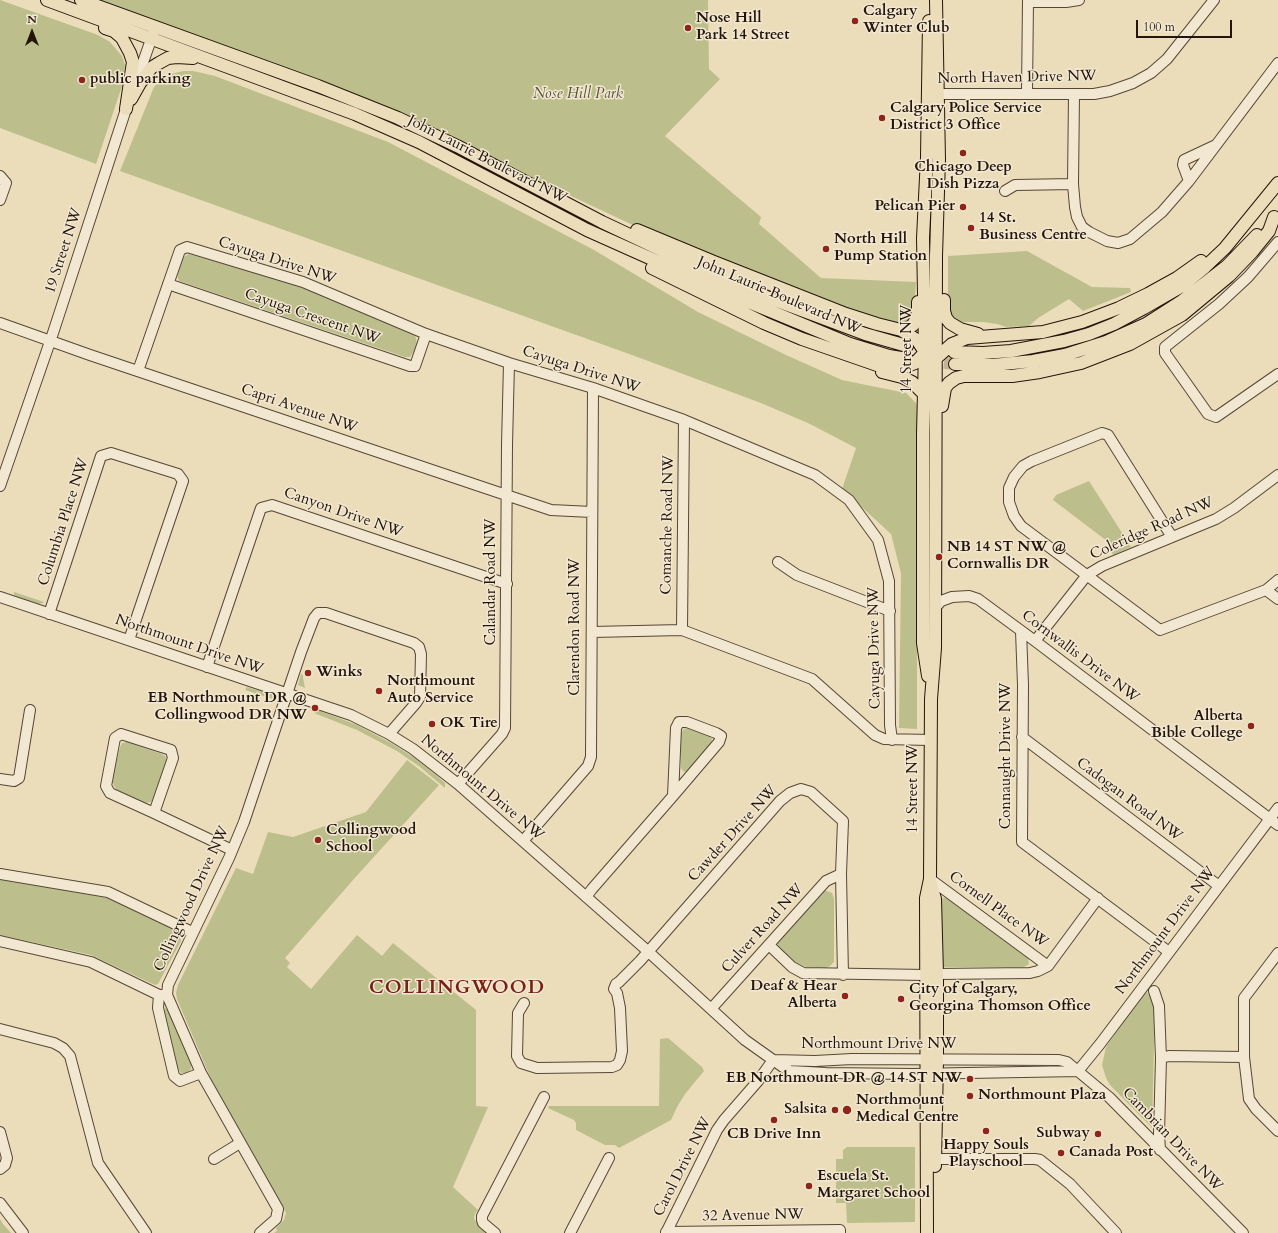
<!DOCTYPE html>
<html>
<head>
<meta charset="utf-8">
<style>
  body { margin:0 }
  #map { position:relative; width:1278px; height:1233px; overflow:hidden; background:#ebdcba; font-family:Cardo,serif }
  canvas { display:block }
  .north { position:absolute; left:12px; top:12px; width:40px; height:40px; -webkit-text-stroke:3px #f2e8d2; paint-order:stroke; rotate:0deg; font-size:11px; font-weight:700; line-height:16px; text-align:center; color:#23150b }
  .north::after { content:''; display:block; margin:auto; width:14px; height:18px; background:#23150b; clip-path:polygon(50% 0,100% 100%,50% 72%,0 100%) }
  .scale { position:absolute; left:1136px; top:20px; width:96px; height:18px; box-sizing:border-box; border:2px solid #23150b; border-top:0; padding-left:5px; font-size:12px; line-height:14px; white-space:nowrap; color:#23150b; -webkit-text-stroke:3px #f2e8d2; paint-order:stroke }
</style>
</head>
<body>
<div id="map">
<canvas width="1278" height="1233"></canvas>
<div class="north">N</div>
<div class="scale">100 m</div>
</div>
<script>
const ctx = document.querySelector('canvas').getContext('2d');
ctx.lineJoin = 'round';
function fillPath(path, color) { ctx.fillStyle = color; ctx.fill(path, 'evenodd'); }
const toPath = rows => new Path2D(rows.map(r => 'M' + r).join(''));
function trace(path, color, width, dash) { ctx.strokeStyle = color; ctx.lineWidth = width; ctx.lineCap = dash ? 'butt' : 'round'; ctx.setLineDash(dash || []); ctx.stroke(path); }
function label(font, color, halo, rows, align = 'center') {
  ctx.font = font + ' Cardo,serif'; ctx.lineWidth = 3; ctx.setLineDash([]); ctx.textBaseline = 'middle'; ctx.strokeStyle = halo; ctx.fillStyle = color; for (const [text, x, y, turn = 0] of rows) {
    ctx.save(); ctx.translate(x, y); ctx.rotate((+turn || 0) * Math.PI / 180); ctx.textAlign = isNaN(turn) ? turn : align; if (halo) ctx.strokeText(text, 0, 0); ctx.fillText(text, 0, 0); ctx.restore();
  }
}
fillPath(toPath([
  [0,0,98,35,110,42,122,56,125,65,123,83,96,164,0,128],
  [93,0,709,0,708,1,709,69,720,79,665,136,761,217,759,224,821,278,916,282,914,316,909,322,903,325,885,321,810,295,635,226,507,166],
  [183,71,193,71,215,76,388,142,594,250,698,312,786,355,842,380,906,393,917,404,917,729,899,728,901,573,891,534,842,489,856,448,810,424,761,403,632,355,120,171,154,87,162,78,167,75],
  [1027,251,1092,287,1130,288,1131,292,1083,311,1069,299,1038,318,1029,326,1006,327,997,324,983,322,958,322,953,318,950,312,948,299,948,256],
  [189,254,300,286,414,334,416,338,417,344,415,350,410,357,405,357,179,281,177,275,183,257],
  [1089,481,1131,547,1113,555,1107,541,1053,500,1056,495],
  [14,592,44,602,43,603,38,604,16,596,14,595],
  [301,674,303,675,303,678,305,688,298,685],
  [247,687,272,695,276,700,245,690],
  [315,709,357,725,391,743,416,759,436,775,445,783,445,788,420,767,397,751,357,730,314,713],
  [689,727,709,735,712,739,711,746,690,770,684,772,681,768,681,733,684,729],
  [127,742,162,754,166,757,166,766,154,799,151,802,146,803,140,802,117,790,114,786,112,780,120,747,122,743],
  [407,760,439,785,353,880,285,958,290,963,287,967,311,989,357,935,382,956,393,943,476,1010,476,1106,488,1107,453,1187,478,1210,475,1213,474,1218,476,1222,488,1233,274,1233,277,1231,276,1228,284,1220,286,1213,211,1079,177,999,176,993,178,985,236,868,253,874,268,832,293,837,366,812],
  [0,879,108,898,179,931,181,941,158,984,155,985,91,955,0,935],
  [824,890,832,893,834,899,834,962,830,966,825,968,806,967,795,962,781,949,778,946,777,941],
  [948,897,1028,957,1029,964,1024,967,943,967,940,899],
  [1145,991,1152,997,1155,1003,1152,1128,1110,1085,1106,1078,1102,1065,1106,1047],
  [165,1008,169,1010,191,1063,191,1069,187,1073,181,1073,178,1069,164,1010],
  [668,1038,702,1067,704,1071,685,1094,677,1107,671,1120,619,1148,615,1145,605,1145,576,1130,576,1123,574,1120,548,1108,549,1106,659,1106,660,1039],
  [847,1147,915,1147,915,1222,847,1223,846,1203,836,1203,836,1159,843,1159,843,1150],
  [0,1219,3,1224,11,1233,0,1233]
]), '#bcbf8c');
trace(toPath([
  [926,361,955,364]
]), '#c3b497', 12, [12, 6]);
const minor = toPath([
  [1028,2,1066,2,1079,0],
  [134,88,154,31],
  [1027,93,1028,0],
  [932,94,1094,94,1110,91,1133,83,1151,73,1167,59,1214,0],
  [1074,94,1073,184,1075,207,1077,217,1082,227,1089,232,1107,241,1118,243,1130,239,1162,212,1189,181,1278,63],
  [0,176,6,183,0,200],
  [1189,181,1183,165,1184,160,1216,145],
  [1005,191,1015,185,1073,184],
  [1278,242,1248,277,1219,304,1165,347,1165,353,1208,414,1216,417,1278,374],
  [168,284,410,366,415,366,426,334],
  [0,323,90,355,515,498,551,510,592,512],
  [138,371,180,250,187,247,303,282,426,334,509,363,593,388,684,420,815,475,849,500,878,540,889,581,890,725,892,740],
  [0,486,53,333,128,103],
  [1172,537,1108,435,1102,433,1032,461,1023,466,1014,477,1009,488,1009,502,1014,516,1021,526,1160,630,1266,590,1278,580],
  [778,562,797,575,890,611],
  [1266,590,1278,599],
  [0,597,351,715,389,734,413,749,458,784,642,946,745,1040,783,1067,790,1071,826,1073,913,1074,1078,1071,1100,1044,1278,808],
  [935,608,941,601,952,597,969,596,978,599,1035,641,1278,825],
  [49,614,101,456,111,453,178,474,183,481,129,640],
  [682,630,684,420],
  [1021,631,1023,685,1022,842,1169,952],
  [592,632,682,630,812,679,875,735,884,739,930,740],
  [1035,641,1087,575,1102,566,1216,519,1234,508,1278,475],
  [207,667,261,508,272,505,507,584],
  [121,734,171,750,173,758,154,813,110,793,106,786,115,738,121,734],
  [1022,737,1219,886],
  [0,779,14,781,19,778,30,710],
  [458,784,502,734,505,728,507,445,509,363],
  [154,813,232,850],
  [523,841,588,766,591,757,593,388],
  [0,874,108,892,192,932],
  [930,879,1048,966],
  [586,897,592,889,673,796,719,742,721,736,716,733,687,722,679,722,676,728,673,796],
  [0,941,91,962,159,995,167,995],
  [769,945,792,967,803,973,926,975],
  [1278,953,1244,998,1244,1057,1249,1099,1256,1109,1278,1131],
  [937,974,1030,973,1038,971,1048,966,1098,898],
  [1154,991,1159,1006,1161,1058,1159,1134,1160,1150],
  [159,995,158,1008,174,1076,180,1081,201,1073],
  [524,1003,518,1013,517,1056,521,1063,537,1068,612,1067,617,1065,620,1060,622,1051,620,1008,617,993,614,989,616,984,619,982,640,961,780,801,790,793,801,789,811,792,843,821,841,874,843,975],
  [711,1009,826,881,841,874],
  [0,1029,54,1043,63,1048,70,1056,98,1163,146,1233],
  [1161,1058,1169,1056,1244,1057],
  [773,1060,815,1061,852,1059,1059,1060,1067,1062,1109,1097,1243,1233],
  [0,1132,7,1158,5,1165,0,1169],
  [214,1159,240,1143],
  [935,1159,1035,1159,1040,1160,1070,1184,1116,1233],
  [0,1203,23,1233],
  [666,1232,840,1230,840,1233],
  [260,1233,276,1219,278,1209,201,1073,167,995,168,985,229,858,244,822,301,652,314,618,318,613,326,613,414,643,419,647,421,654,420,697,416,703,389,734],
  [495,1233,483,1223,482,1220,482,1216,544,1097],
  [570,1233,609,1158],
  [666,1233,717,1130,724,1120,758,1081,773,1060]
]);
const major = toPath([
  [47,0,355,114,419,142,587,230,746,301,850,344,889,356,907,359],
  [81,0,318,86,398,118,457,146,602,222,687,262,769,298,865,334,907,346],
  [105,28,114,31,122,38,130,53,133,62,126,109],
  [131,99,140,83,151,68,159,63,168,58,177,57,193,58],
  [637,230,714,262,846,314,877,324,901,330,908,328,913,325,916,319,918,312,918,302],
  [652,268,764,323,802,339,877,365,896,368,904,367,915,363,928,349],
  [944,300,944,311,946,318,950,323,960,329,978,334],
  [901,330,917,340,925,352],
  [954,352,983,353,1011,351,1064,341,1089,334,1114,324,1144,308,1182,286,1205,267,1225,248,1278,183],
  [934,360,952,344,967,338,1043,332,1082,322,1119,308,1148,294,1177,278,1201,261],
  [955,364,993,365,1033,361,1065,355,1106,342,1146,324,1182,301,1227,266,1257,235],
  [882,372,902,377,912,382,924,394],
  [942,406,945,388,949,383,956,378,964,376,1012,376,1040,372,1081,363,1130,344,1182,315,1229,276,1252,252,1269,231,1274,217],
  [928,676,923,643,923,433,925,352,923,238,927,157,929,21],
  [931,883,935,899,937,974,937,1060,935,1166],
  [927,1233,926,898,930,879,931,699,935,648,936,256,939,159,936,0]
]);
trace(minor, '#554737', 12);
trace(major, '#23150b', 14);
trace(minor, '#f2e8d2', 10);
trace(major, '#ebdcba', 12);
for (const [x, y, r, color] of [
  [855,21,4,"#8f2418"],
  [688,28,4,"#8f2418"],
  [82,80,4,"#8f2418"],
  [882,118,4,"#8f2418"],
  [963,153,4,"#8f2418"],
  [963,207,4,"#8f2418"],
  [971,228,4,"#8f2418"],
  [826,249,4,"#8f2418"],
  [939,557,4,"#8f2418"],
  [308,673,4,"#8f2418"],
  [379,691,4,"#8f2418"],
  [315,708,4,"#8f2418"],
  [432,724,4,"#8f2418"],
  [1251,726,4,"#8f2418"],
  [318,840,4,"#8f2418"],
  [845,996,4,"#8f2418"],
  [901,999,4,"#8f2418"],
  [970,1079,4,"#8f2418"],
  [970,1096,4,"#8f2418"],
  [835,1110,4,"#8f2418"],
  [847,1110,5,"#8f2418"],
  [774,1120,4,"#8f2418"],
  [986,1131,4,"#8f2418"],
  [1098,1134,4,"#8f2418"],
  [1061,1153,4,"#8f2418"],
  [809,1186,4,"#8f2418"]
]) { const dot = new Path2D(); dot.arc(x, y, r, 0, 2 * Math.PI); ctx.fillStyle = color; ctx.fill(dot); trace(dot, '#f2e8d2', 1.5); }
label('bold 15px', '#23150b', '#f2e8d2', [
  ["Calgary",863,12],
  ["Winter Club",863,29],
  ["Nose Hill",696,19],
  ["Park 14 Street",696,36],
  ["public parking",90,80],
  ["Calgary Police Service",890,109],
  ["District 3 Office",890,126],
  ["Chicago Deep",963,168,"center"],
  ["Dish Pizza",963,185,"center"],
  ["Pelican Pier",955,207,"right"],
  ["14 St.",979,219],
  ["Business Centre",979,236],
  ["North Hill",834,240],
  ["Pump Station",834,257],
  ["NB 14 ST NW @",947,548],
  ["Cornwallis DR",947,565],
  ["Winks",316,673],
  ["Northmount",387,682],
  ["Auto Service",387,699],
  ["EB Northmount DR @",307,699,"right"],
  ["Collingwood DR NW",307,716,"right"],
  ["Alberta",1243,717,"right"],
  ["Bible College",1243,734,"right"],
  ["OK Tire",440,724],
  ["Collingwood",326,831],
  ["School",326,848],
  ["Deaf & Hear",837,987,"right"],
  ["Alberta",837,1004,"right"],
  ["City of Calgary,",909,990],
  ["Georgina Thomson Office",909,1007],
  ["EB Northmount DR @ 14 ST NW",962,1079,"right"],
  ["Northmount Plaza",978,1096],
  ["Northmount",856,1101],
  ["Medical Centre",856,1118],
  ["Salsita",827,1110,"right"],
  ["Subway",1090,1134,"right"],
  ["CB Drive Inn",774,1135,"center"],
  ["Happy Souls",986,1146,"center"],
  ["Playschool",986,1163,"center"],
  ["Canada Post",1069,1153],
  ["Escuela St.",817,1177],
  ["Margaret School",817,1194]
], 'left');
label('15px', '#23150b', '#f2e8d2', [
  ["North Haven Drive NW",1017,78,-1],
  ["John Laurie Boulevard NW",487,160,27],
  ["19 Street NW",64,251,-72],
  ["Cayuga Drive NW",277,261,18],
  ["John Laurie Boulevard NW",779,296,23],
  ["Cayuga Crescent NW",312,317,19],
  ["14 Street NW",908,349,-90],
  ["Cayuga Drive NW",581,370,18],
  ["Capri Avenue NW",299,409,19],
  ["Canyon Drive NW",343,513,19],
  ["Columbia Place NW",64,522,-72],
  ["Comanche Road NW",668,525,-89],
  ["Coleridge Road NW",1152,529,-24],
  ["Calandar Road NW",492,582,-90],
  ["Clarendon Road NW",576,627,-90],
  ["Northmount Drive NW",189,645,19],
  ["Cayuga Drive NW",875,648,-91],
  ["Cornwallis Drive NW",1080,657,37],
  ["Connaught Drive NW",1007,756,-90],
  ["Northmount Drive NW",482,788,40],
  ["14 Street NW",914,789,-90],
  ["Cadogan Road NW",1129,800,37],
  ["Cawder Drive NW",733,834,-48],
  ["Collingwood Drive NW",192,899,-65],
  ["Cornell Place NW",998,910,36],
  ["Culver Road NW",763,929,-48],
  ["Northmount Drive NW",1166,931,-53],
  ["Northmount Drive NW",879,1045],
  ["Cambrian Drive NW",1172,1140,46],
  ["Carol Drive NW",683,1167,-63],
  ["32 Avenue NW",753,1216,-1]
]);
label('italic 15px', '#595038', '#f2e8d2', [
  ["Nose Hill Park",578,95]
]);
ctx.letterSpacing = '1px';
label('bold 19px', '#7a1f14', '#f2e8d2', [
  ["COLLINGWOOD",457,989]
]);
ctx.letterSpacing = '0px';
</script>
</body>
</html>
